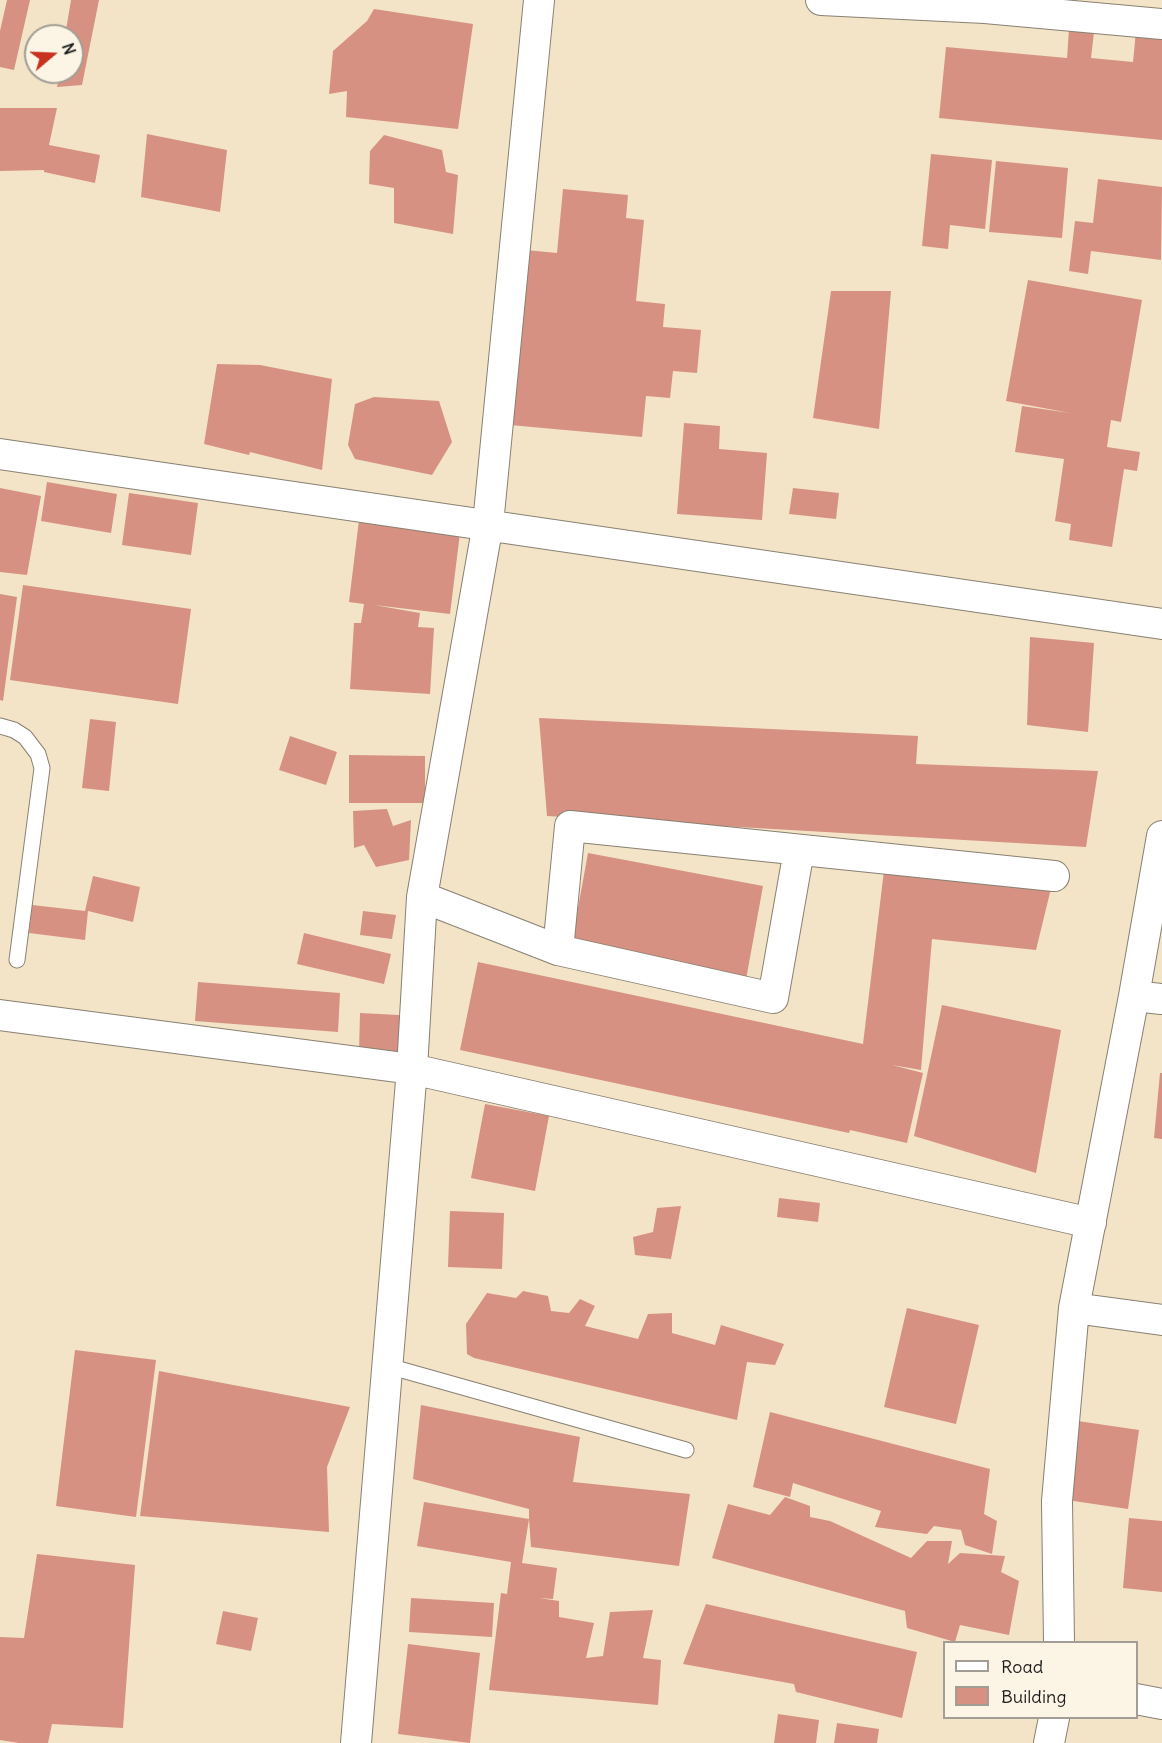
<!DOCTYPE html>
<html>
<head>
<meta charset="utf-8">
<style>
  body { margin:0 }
  #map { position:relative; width:1162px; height:1743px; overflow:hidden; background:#f3e4c7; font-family:Delius,sans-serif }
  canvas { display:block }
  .legend { position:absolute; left:943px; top:1641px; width:195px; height:78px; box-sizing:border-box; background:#fcf5e5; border:2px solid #a29e95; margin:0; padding:8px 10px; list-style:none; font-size:18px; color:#1c1c1c }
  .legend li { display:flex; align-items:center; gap:12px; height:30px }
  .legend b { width:30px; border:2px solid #a29e95 }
  .north { position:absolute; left:24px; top:24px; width:60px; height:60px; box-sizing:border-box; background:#fcf5e5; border:2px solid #a29e95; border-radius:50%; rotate:71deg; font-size:16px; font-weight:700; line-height:24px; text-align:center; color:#1c1c1c }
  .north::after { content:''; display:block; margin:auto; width:21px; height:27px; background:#c8321e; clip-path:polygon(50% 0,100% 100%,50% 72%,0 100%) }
</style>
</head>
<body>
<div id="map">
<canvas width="1162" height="1743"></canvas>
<ul class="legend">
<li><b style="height:8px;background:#fff"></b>Road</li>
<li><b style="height:16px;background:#d69182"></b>Building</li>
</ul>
<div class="north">N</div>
</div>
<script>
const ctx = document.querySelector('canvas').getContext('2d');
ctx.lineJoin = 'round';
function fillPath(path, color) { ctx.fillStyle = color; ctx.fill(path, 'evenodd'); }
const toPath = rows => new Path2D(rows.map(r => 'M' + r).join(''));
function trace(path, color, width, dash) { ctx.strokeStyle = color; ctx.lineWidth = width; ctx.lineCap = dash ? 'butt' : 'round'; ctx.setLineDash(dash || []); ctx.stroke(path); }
fillPath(toPath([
  [7,0,30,0,14,70,0,67,0,31],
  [71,0,99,0,82,85,57,87,60,72,72,72,72,36,65,36],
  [374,9,473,24,458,129,346,117,347,91,329,94,333,51,367,21],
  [1069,29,1094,32,1091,58,1133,62,1136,31,1162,33,1162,140,939,118,946,47,1067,58],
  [0,108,57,108,49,145,100,155,95,183,44,172,44,170,0,171],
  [147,134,227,150,220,212,141,197],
  [384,135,442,150,446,172,458,175,453,234,394,223,394,188,369,184,370,151],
  [931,154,992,160,985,229,950,225,948,249,922,246],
  [996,161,1068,168,1062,238,989,232],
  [1098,179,1162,187,1161,260,1091,251,1088,274,1069,271,1075,221,1093,223],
  [563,189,628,195,626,218,644,220,636,301,665,304,663,327,701,330,697,373,673,371,670,398,646,396,642,437,510,425,526,250,557,253],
  [1028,280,1142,300,1121,422,1111,420,1107,447,1140,452,1137,471,1124,469,1112,547,1069,540,1071,524,1055,521,1064,459,1015,452,1022,406,1070,413,1006,401],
  [831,291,891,291,879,429,813,418],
  [217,364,260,365,332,379,322,470,250,452,249,455,204,444],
  [374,397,439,401,452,442,432,475,355,459,348,445,355,404],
  [684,423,720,426,719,449,767,453,762,520,677,514],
  [47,482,117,494,111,533,41,521],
  [0,488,41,496,27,575,0,572],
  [793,488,839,493,836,519,789,514],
  [129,493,198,503,191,555,122,545],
  [359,520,460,533,450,614,374,605,420,613,418,627,434,628,430,694,350,689,354,623,361,623,364,604,349,602],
  [23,585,191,609,178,704,10,680],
  [0,594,17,597,3,701,0,700],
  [1030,637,1094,643,1088,732,1027,725],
  [539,718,918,736,916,764,1098,771,1086,847,547,816],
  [90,719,116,722,109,791,82,788],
  [290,736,337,752,326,785,279,770],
  [349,755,425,756,425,803,349,803],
  [387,809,393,826,411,820,409,860,376,867,364,845,354,848,353,811],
  [588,853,763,886,745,985,570,952],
  [886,854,1054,876,1036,950,932,939,921,1070,892,1065,923,1073,907,1143,850,1130,849,1133,460,1050,478,962,863,1044],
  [93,876,140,887,133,922,88,911,85,940,29,933,32,905,85,911],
  [363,911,396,915,392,939,360,935],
  [304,933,391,954,384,984,297,964],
  [198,982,340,993,338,1032,195,1021],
  [942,1005,1061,1030,1036,1173,914,1136],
  [360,1013,399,1015,399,1053,359,1052],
  [1160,1073,1162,1073,1162,1139,1154,1138],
  [485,1104,549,1116,535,1191,471,1178],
  [779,1198,820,1203,818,1222,777,1217],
  [681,1206,671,1259,635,1255,633,1237,653,1232,657,1208],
  [450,1211,504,1213,502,1269,448,1267],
  [523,1291,548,1296,551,1311,569,1313,580,1299,595,1306,585,1326,638,1339,648,1314,672,1313,672,1333,715,1345,721,1325,784,1344,775,1365,747,1362,737,1420,474,1358,467,1354,466,1324,487,1293,516,1298],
  [907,1308,979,1325,956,1424,884,1407],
  [75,1350,156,1360,136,1517,56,1506],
  [159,1371,350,1407,327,1467,329,1532,140,1516],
  [421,1405,580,1437,573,1482,690,1494,679,1566,531,1547,529,1519,522,1563,557,1568,553,1599,539,1598,559,1601,559,1617,594,1623,586,1658,603,1656,610,1612,653,1610,643,1658,661,1660,658,1705,489,1690,501,1593,507,1594,511,1562,417,1546,424,1502,529,1519,529,1509,413,1479],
  [770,1412,990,1469,984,1514,997,1521,992,1554,965,1545,961,1530,934,1526,927,1534,875,1527,881,1511,793,1483,790,1497,753,1487],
  [1071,1420,1139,1430,1128,1509,1060,1499],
  [785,1497,810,1506,810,1517,830,1521,911,1558,927,1541,952,1541,948,1564,960,1553,1005,1556,1001,1572,1019,1581,1009,1635,960,1625,955,1642,907,1628,905,1611,712,1558,728,1504,770,1515],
  [1129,1518,1162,1521,1162,1592,1123,1588],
  [37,1554,135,1565,123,1728,52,1724,48,1743,19,1743,0,1740,0,1637,24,1638],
  [411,1598,494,1603,492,1637,409,1632],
  [706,1604,917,1652,902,1718,796,1692,794,1684,683,1664],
  [223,1611,258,1618,251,1651,216,1644],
  [408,1644,480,1653,470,1743,398,1734],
  [778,1714,819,1720,816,1743,774,1743],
  [837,1723,879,1729,877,1743,834,1743]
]), '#d69182');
const lane = toPath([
  [0,726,14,730,25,737,38,754,42,768,17,960],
  [388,1366,686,1450]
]);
const street = toPath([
  [821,0,985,8,1162,24],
  [0,454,1162,624],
  [422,897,558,950,773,998,799,850],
  [558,950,570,826,1054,876],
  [1134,996,1162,999],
  [0,1015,412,1069,1091,1223],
  [1074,1308,1162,1320],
  [1059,1642,1057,1501,1074,1308,1134,996,1162,836],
  [1136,1699,1162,1704],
  [356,1743,412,1069,422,897,488,524,539,0],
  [1049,1743,1054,1718]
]);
trace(lane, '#888072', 17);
trace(street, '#888072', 32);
trace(lane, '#fff', 15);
trace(street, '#fff', 30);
</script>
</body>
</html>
